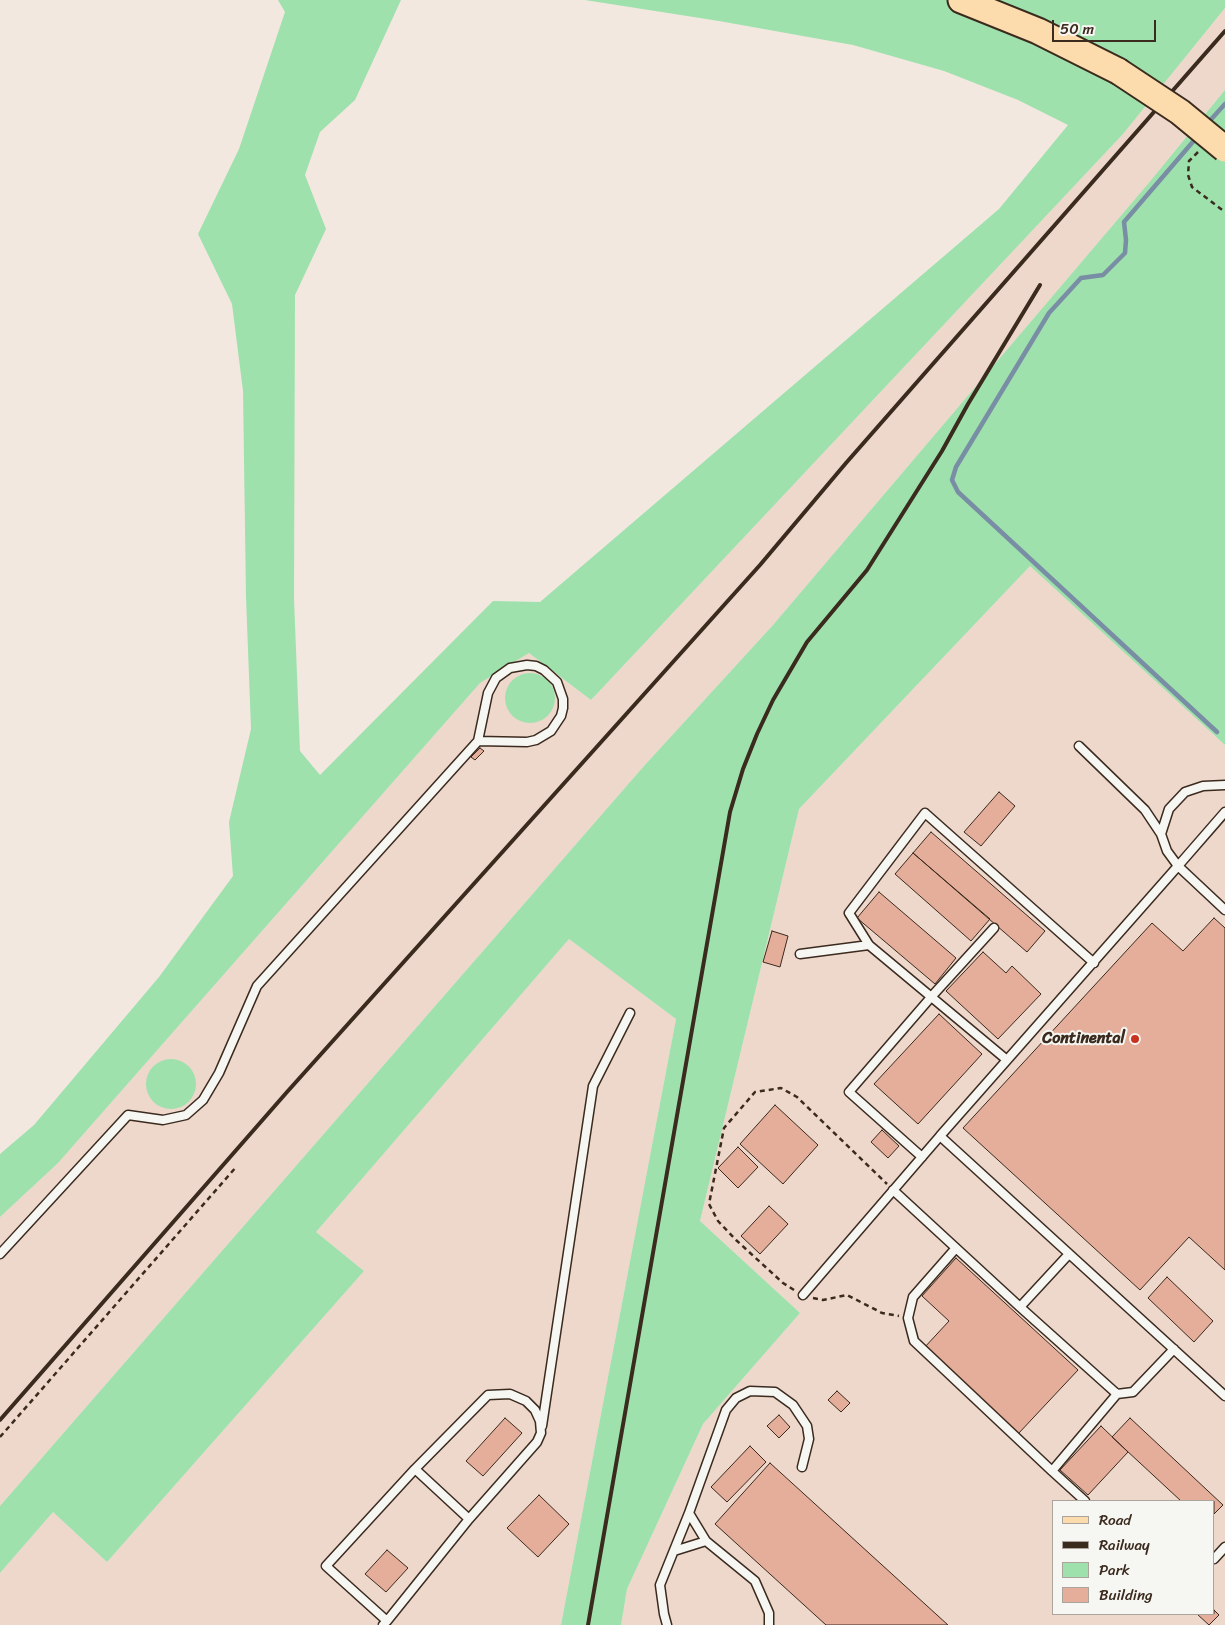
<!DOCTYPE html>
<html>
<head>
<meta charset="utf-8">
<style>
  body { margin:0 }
  #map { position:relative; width:1225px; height:1625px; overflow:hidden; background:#f2e8e0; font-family:Sriracha,sans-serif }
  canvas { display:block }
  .legend { position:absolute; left:1052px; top:1500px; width:162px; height:115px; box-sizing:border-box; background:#f6f6f2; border:1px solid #aba49d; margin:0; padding:6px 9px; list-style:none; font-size:15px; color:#3b2a1e }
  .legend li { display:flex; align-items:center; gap:10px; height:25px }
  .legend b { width:25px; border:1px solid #aba49d }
  .scale { position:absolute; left:1052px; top:20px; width:104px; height:22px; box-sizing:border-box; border:2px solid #3b2a1e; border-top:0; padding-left:6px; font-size:15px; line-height:18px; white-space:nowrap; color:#3b2a1e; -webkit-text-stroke:4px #f6f6f2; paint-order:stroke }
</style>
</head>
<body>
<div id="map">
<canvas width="1225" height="1625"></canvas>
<ul class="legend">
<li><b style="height:6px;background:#fcdcac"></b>Road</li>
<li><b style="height:6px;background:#3b2a1e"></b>Railway</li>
<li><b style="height:14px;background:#9ee1ac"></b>Park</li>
<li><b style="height:14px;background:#e4ae9a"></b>Building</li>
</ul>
<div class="scale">50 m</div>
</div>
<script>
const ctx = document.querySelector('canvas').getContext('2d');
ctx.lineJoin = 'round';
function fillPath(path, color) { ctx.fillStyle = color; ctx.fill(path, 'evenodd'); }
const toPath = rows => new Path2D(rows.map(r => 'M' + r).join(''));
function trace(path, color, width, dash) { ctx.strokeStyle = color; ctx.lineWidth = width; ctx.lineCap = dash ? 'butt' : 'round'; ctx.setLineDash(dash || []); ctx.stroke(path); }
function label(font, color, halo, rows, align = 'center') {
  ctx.font = font + ' Sriracha,sans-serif'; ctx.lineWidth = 4; ctx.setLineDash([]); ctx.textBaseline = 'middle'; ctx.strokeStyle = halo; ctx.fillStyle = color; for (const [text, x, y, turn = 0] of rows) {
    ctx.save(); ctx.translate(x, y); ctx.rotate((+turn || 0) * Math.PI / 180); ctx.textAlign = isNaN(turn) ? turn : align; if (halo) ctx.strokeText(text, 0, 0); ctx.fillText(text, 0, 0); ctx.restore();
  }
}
fillPath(toPath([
  [1225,8,1225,90,1147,185,773,625,644,766,0,1506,0,1217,58,1163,480,683,529,653,591,700,1123,134],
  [1030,566,1225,745,1225,1625,621,1625,627,1589,703,1424,800,1313,700,1221,799,809],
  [1054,1501,1214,1501,1214,1614,1054,1614],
  [569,939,676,1019,561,1625,0,1625,0,1573,53,1512,107,1562,364,1271,316,1232]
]), '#eed7cb');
fillPath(toPath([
  [278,0,401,0,355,100,320,132,305,175,326,229,295,295,294,599,300,751,320,775,493,601,540,602,999,209,1068,125,1018,100,944,71,853,45,719,21,585,0,1225,0,1225,8,1123,134,591,700,529,653,480,683,58,1163,0,1217,0,1154,34,1125,159,977,233,876,229,822,251,729,246,597,243,391,232,304,198,234,239,149,285,12],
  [1225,90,1225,745,1030,566,799,809,700,1221,800,1313,703,1424,627,1589,621,1625,561,1625,676,1019,569,939,316,1232,364,1271,107,1562,53,1512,0,1573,0,1506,644,766,773,625,1147,185],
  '505 698a25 25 0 1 1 50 0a25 25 0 1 1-50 0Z',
  '146 1084a25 25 0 1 1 50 0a25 25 0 1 1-50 0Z'
]), '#9ee1ac');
trace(toPath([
  [1206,125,1225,104],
  [1197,137,1124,222,1126,240,1125,253,1103,275,1081,278,1049,313,956,467,952,480,958,492,1217,732]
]), '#798ea4', 4.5);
const building = toPath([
  [480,748,484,751,475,760,471,757,480,748],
  [999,792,1015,806,981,846,964,832,999,792],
  [931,832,1045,931,1027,952,913,853,931,832],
  [913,853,990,919,971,941,895,874,913,853],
  [879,892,956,958,935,984,857,918,879,892],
  [1214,918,1225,928,1225,1270,1189,1237,1140,1290,963,1128,1152,923,1183,951,1214,918],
  [772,931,788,936,780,967,763,962,772,931],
  [983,952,1006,973,1012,966,1041,994,998,1039,946,991,983,952],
  [939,1014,982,1054,918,1124,874,1084,939,1014],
  [775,1105,818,1145,783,1184,740,1144,775,1105],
  [882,1130,899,1146,888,1158,871,1142,882,1130],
  [738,1147,758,1167,738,1188,718,1168,738,1147],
  [769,1206,788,1224,760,1254,741,1236,769,1206],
  [956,1258,1078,1370,1018,1434,924,1348,949,1321,922,1296,956,1258],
  [1167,1277,1213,1321,1194,1342,1148,1298,1167,1277],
  [837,1391,850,1403,841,1412,828,1400,837,1391],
  [779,1415,790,1427,779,1438,767,1426,779,1415],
  [505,1418,522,1433,483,1476,466,1461,505,1418],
  [1130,1418,1223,1505,1214,1514,1214,1501,1181,1501,1112,1437,1130,1418],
  [1101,1426,1128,1452,1088,1495,1060,1470,1101,1426],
  [750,1446,766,1462,727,1502,711,1487,750,1446],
  [770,1463,948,1625,826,1625,715,1524,770,1463],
  [539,1495,569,1524,538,1557,507,1528,539,1495],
  [387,1550,408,1568,386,1592,365,1574,387,1550],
  [1214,1610,1219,1615,1209,1625,1197,1614,1214,1614,1214,1610]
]);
fillPath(building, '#e4ae9a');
trace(building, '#3b2a1e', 1);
const lane = toPath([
  [1079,746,1145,810,1161,834,1167,851,1178,866,1225,812],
  [1161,834,1169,809,1185,792,1203,786,1225,785],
  [1225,910,1178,866,940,1136,1225,1396],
  [800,954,869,945],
  [1007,1060,869,945,849,913,925,813,1094,963],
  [922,1157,849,1092,932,996,994,928],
  [893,1190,1020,1307,1069,1254],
  [956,1248,913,1297,908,1318,914,1341,1052,1471],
  [0,1254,128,1115,163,1120,186,1115,203,1100,219,1073,257,986,478,741,488,693,496,678,510,668,527,665,536,666,544,670,557,682,563,699,563,708,561,716,551,731,536,740,527,742,478,741],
  [803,1295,940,1136],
  [1020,1307,1117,1394,1133,1392,1174,1349],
  [542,1426,593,1086,630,1013],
  [415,1469,469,1519],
  [1085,1501,1052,1471,1117,1394],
  [674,1551,706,1541],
  [1214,1559,1225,1547],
  [383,1625,387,1621,469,1519,537,1442,541,1433,540,1421,535,1410,526,1401,510,1394,488,1395,415,1469,326,1566,387,1621],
  [667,1625,664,1614,660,1585,689,1513],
  [769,1625,769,1613,755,1581,706,1541,689,1513,726,1410,736,1398,750,1391,775,1392,793,1405,807,1426,809,1439,802,1467]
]);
const primary = toPath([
  [961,0,1038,31,1118,71]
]);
trace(lane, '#3b2a1e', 11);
trace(primary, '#3b2a1e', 29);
trace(toPath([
  [1198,152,1189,161,1188,175,1192,187,1225,212],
  [794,1290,783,1283,736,1240,718,1221,709,1204,724,1128,755,1092,781,1088,797,1097,887,1184],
  [813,1298,823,1300,847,1295,882,1313,899,1316],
  [0,1437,237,1166]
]), '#3b2a1e', 2.5, [5, 4]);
trace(lane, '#f6f6f2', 8);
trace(primary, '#fcdcac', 25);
trace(toPath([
  [0,1420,287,1092,760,565,846,463,1225,31],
  [588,1625,730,812,743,769,757,734,773,700,807,642,867,570,942,451,968,404,1040,285]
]), '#3b2a1e', 4);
const primaryBridge = toPath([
  [1118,71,1180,112,1225,149]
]);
trace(primaryBridge, '#3b2a1e', 29, []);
trace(primaryBridge, '#fcdcac', 25);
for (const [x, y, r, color] of [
  [1135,1039,5,"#c8321e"]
]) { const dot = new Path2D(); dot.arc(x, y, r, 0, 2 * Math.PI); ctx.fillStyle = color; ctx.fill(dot); trace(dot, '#f6f6f2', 2); }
label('bold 16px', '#3b2a1e', '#f6f6f2', [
  ["Continental",1125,1039]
], 'right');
</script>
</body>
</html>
